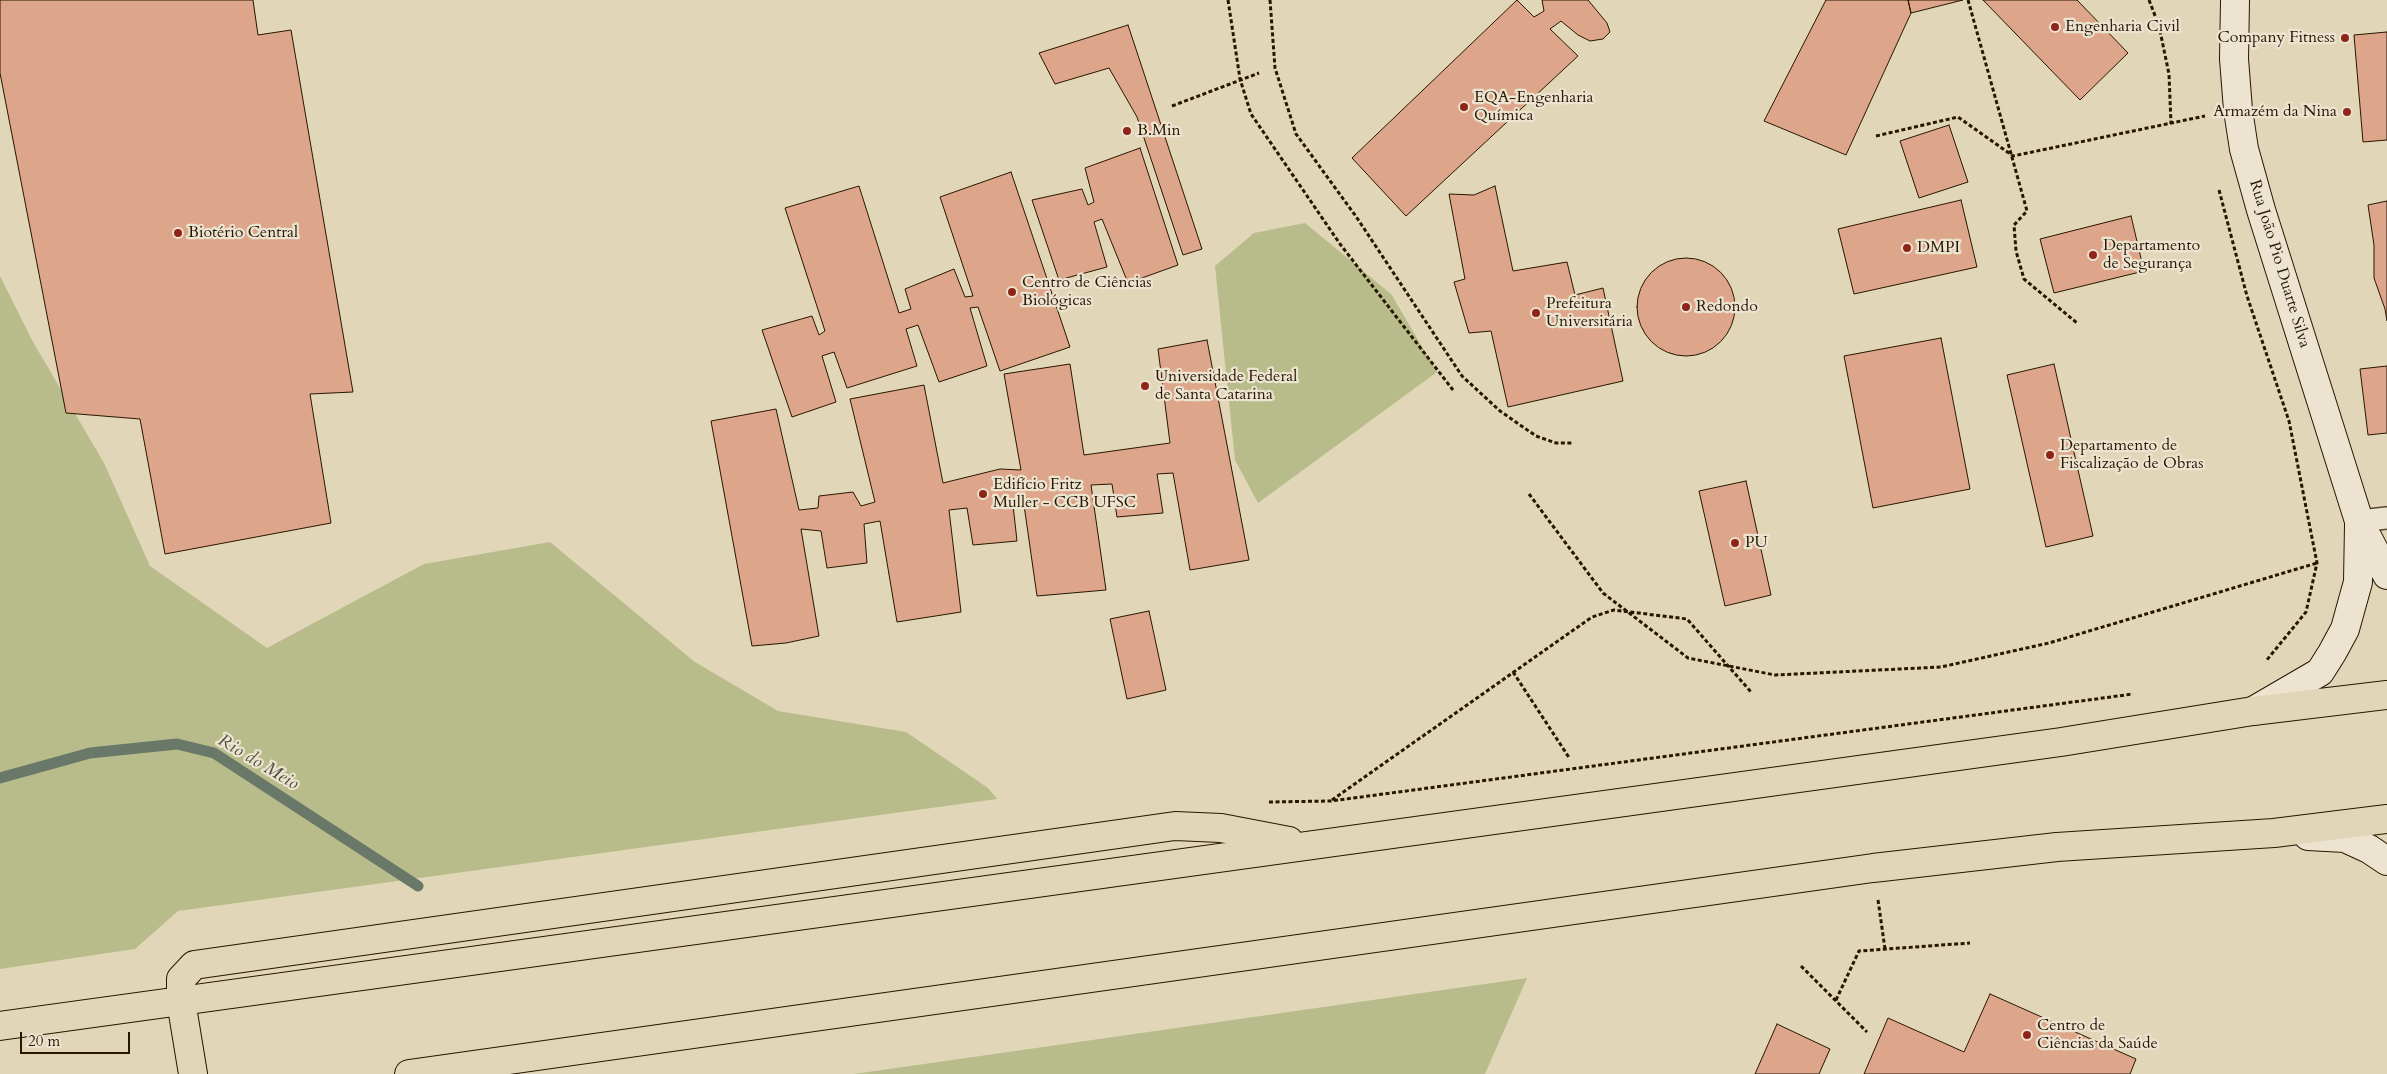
<!DOCTYPE html>
<html>
<head>
<meta charset="utf-8">
<style>
  body { margin:0 }
  #map { position:relative; width:2387px; height:1074px; overflow:hidden; background:#e2d6b8; font-family:Cardo,serif }
  canvas { display:block }
  .scale { position:absolute; left:20px; top:1032px; width:110px; height:22px; box-sizing:border-box; border:2px solid #271600; border-top:0; padding-left:6px; font-size:15px; line-height:18px; white-space:nowrap; color:#271600; -webkit-text-stroke:4px #ece4d1; paint-order:stroke }
</style>
</head>
<body>
<div id="map">
<canvas width="2387" height="1074"></canvas>
<div class="scale">20 m</div>
</div>
<script>
const ctx = document.querySelector('canvas').getContext('2d');
ctx.lineJoin = 'round';
function fillPath(path, color) { ctx.fillStyle = color; ctx.fill(path, 'evenodd'); }
const toPath = rows => new Path2D(rows.map(r => 'M' + r).join(''));
function trace(path, color, width, dash) { ctx.strokeStyle = color; ctx.lineWidth = width; ctx.lineCap = dash ? 'butt' : 'round'; ctx.setLineDash(dash || []); ctx.stroke(path); }
function label(font, color, halo, rows, align = 'center') {
  ctx.font = font + ' Cardo,serif'; ctx.lineWidth = 4.5; ctx.setLineDash([]); ctx.textBaseline = 'middle'; ctx.strokeStyle = halo; ctx.fillStyle = color; for (const [text, x, y, turn = 0] of rows) {
    ctx.save(); ctx.translate(x, y); ctx.rotate((+turn || 0) * Math.PI / 180); ctx.textAlign = isNaN(turn) ? turn : align; if (halo) ctx.strokeText(text, 0, 0); ctx.fillText(text, 0, 0); ctx.restore();
  }
}
fillPath(toPath([
  [1305,223,1391,294,1437,372,1258,503,1235,460,1215,266,1254,233],
  [0,276,33,342,104,463,150,566,267,648,424,564,550,542,695,662,778,711,906,732,988,788,997,799,178,911,135,949,0,969],
  [1527,978,1485,1074,854,1074]
]), '#b8bc8b');
trace(toPath([
  [0,778,90,753,177,744,214,753,418,886]
]), '#697868', 11);
const building = toPath([
  [0,0,253,0,258,35,291,30,353,392,310,394,331,523,165,554,140,419,66,413,0,73,0,0],
  [1517,0,1534,17,1544,11,1542,0,1588,0,1607,23,1610,32,1603,39,1590,41,1578,35,1561,21,1550,29,1578,56,1406,216,1352,158,1517,0],
  [1826,0,1908,0,1911,13,1846,155,1764,121,1826,0],
  [1908,0,1963,0,1911,13,1908,0],
  [1983,0,2077,0,2128,53,2080,100,1983,0],
  [1128,25,1202,249,1183,255,1137,117,1109,68,1055,84,1039,53,1128,25],
  [2387,32,2387,140,2363,142,2354,35,2387,32],
  [1949,125,1968,182,1919,198,1900,141,1949,125],
  [1140,148,1178,265,1128,283,1102,219,1094,222,1107,267,1059,280,1032,200,1082,189,1088,205,1094,202,1085,168,1140,148],
  [1011,172,1070,347,1000,371,978,307,970,308,987,366,939,382,918,325,906,329,917,366,847,388,834,352,822,356,836,402,792,417,762,330,812,316,819,335,825,331,785,208,859,186,899,313,911,309,905,289,954,269,965,297,973,296,940,197,1011,172],
  [1495,186,1513,271,1567,262,1575,295,1603,288,1623,381,1508,407,1491,331,1469,333,1454,282,1465,279,1449,194,1474,195,1495,186],
  [1961,200,1977,267,1854,294,1838,229,1961,200],
  [2387,201,2387,321,2385,309,2374,278,2374,245,2368,205,2387,201],
  [2131,216,2144,271,2054,293,2040,239,2131,216],
  '1637 307a49 49 0 1 1 98 0a49 49 0 1 1-98 0Z',
  [1941,338,1970,489,1873,508,1844,356,1941,338],
  [1207,340,1249,560,1190,570,1173,473,1157,474,1163,513,1117,517,1112,484,1091,485,1106,590,1037,596,1024,505,1013,505,1017,541,973,545,967,508,949,510,961,612,897,622,880,521,864,524,867,563,827,568,821,531,801,529,819,636,786,643,752,646,711,421,776,409,799,510,818,508,819,496,853,492,861,506,875,502,850,399,924,385,943,483,1000,469,1021,470,1004,374,1070,364,1084,455,1170,443,1158,349,1207,340],
  [2054,364,2093,536,2046,547,2007,375,2054,364],
  [2387,366,2387,433,2368,435,2360,369,2387,366],
  [1746,481,1771,595,1725,606,1699,491,1746,481],
  [1149,611,1166,690,1127,699,1110,619,1149,611],
  [1990,994,2136,1059,2130,1074,1864,1074,1888,1018,1964,1052,1990,994],
  [1777,1024,1830,1049,1819,1074,1755,1074,1777,1024]
]);
fillPath(building, '#dda589');
trace(building, '#271600', 1);
const lane = toPath([
  [2359,521,2387,518]
]);
const secondary = toPath([
  [2235,0,2234,59,2238,110,2244,149,2261,210,2359,521,2387,575],
  [2253,711,2320,672,2332,653,2345,629,2358,582,2359,525],
  [2308,836,2345,838,2369,849,2387,861]
]);
const primary = toPath([
  [0,1026,2061,742,2253,711,2387,695],
  [193,1074,181,1001,181,979,194,965,1175,826,1221,828,1289,841],
  [409,1074,1873,868,2057,847,2274,833,2387,819]
]);
trace(lane, '#56462e', 24);
trace(secondary, '#271600', 30);
trace(primary, '#271600', 30);
trace(toPath([
  [1228,0,1240,79,1251,114,1340,244,1453,390],
  [1270,0,1275,68,1296,134,1355,215,1462,376,1500,411,1536,436,1556,443,1573,443],
  [1968,0,2027,211,2014,225,2016,251,2024,279,2077,323],
  [2149,0,2159,26,2169,74,2171,124],
  [1172,106,1259,73],
  [1876,136,1958,117,2013,156,2205,116],
  [2219,190,2247,296,2289,421,2317,563,2306,612,2266,661],
  [1529,494,1603,593,1688,658,1775,675,1941,667,2049,643,2317,563],
  [1513,672,1570,759],
  [1332,800,1592,617,1614,610,1687,619,1751,692],
  [1269,802,1331,801,2133,694],
  [1878,900,1885,949],
  [1801,966,1867,1032],
  [1836,1000,1859,951,1970,943]
]), '#271600', 3, [4, 2.5]);
trace(lane, '#ece4d1', 21);
trace(secondary, '#ece4d1', 28);
trace(primary, '#e2d6b8', 28);
for (const [x, y, r, color] of [
  [2055,27,5,"#8f2418"],
  [2345,38,5,"#8f2418"],
  [1464,107,5,"#8f2418"],
  [2347,112,5,"#8f2418"],
  [1127,131,5,"#8f2418"],
  [178,233,5,"#8f2418"],
  [1907,248,5,"#8f2418"],
  [2093,255,5,"#8f2418"],
  [1012,292,5,"#8f2418"],
  [1686,307,5,"#8f2418"],
  [1536,313,5,"#8f2418"],
  [1145,386,5,"#8f2418"],
  [2050,455,5,"#8f2418"],
  [983,494,5,"#8f2418"],
  [1735,543,5,"#8f2418"],
  [2027,1035,5,"#8f2418"]
]) { const dot = new Path2D(); dot.arc(x, y, r, 0, 2 * Math.PI); ctx.fillStyle = color; ctx.fill(dot); trace(dot, '#ece4d1', 2); }
label('16px', '#271600', '#ece4d1', [
  ["Engenharia Civil",2065,27],
  ["Company Fitness",2335,38,"right"],
  ["EQA-Engenharia",1474,98],
  ["Química",1474,116],
  ["Armazém da Nina",2337,112,"right"],
  ["B.Min",1137,131],
  ["Biotério Central",188,233],
  ["Departamento",2103,246],
  ["de Segurança",2103,264],
  ["DMPI",1917,248],
  ["Centro de Ciências",1022,283],
  ["Biológicas",1022,301],
  ["Prefeitura",1546,304],
  ["Universitária",1546,322],
  ["Redondo",1696,307],
  ["Universidade Federal",1155,377],
  ["de Santa Catarina",1155,395],
  ["Departamento de",2060,446],
  ["Fiscalização de Obras",2060,464],
  ["Edifício Fritz",993,485],
  ["Muller - CCB UFSC",993,503],
  ["PU",1745,543],
  ["Centro de",2037,1026],
  ["Ciências da Saúde",2037,1044]
], 'left');
label('16px', '#271600', '#ece4d1', [
  ["Rua João Pio Duarte Silva",2279,264,73]
]);
label('italic 18px', '#4e4f3d', '#ece4d1', [
  ["Rio do Meio",258,763,31]
]);
</script>
</body>
</html>
